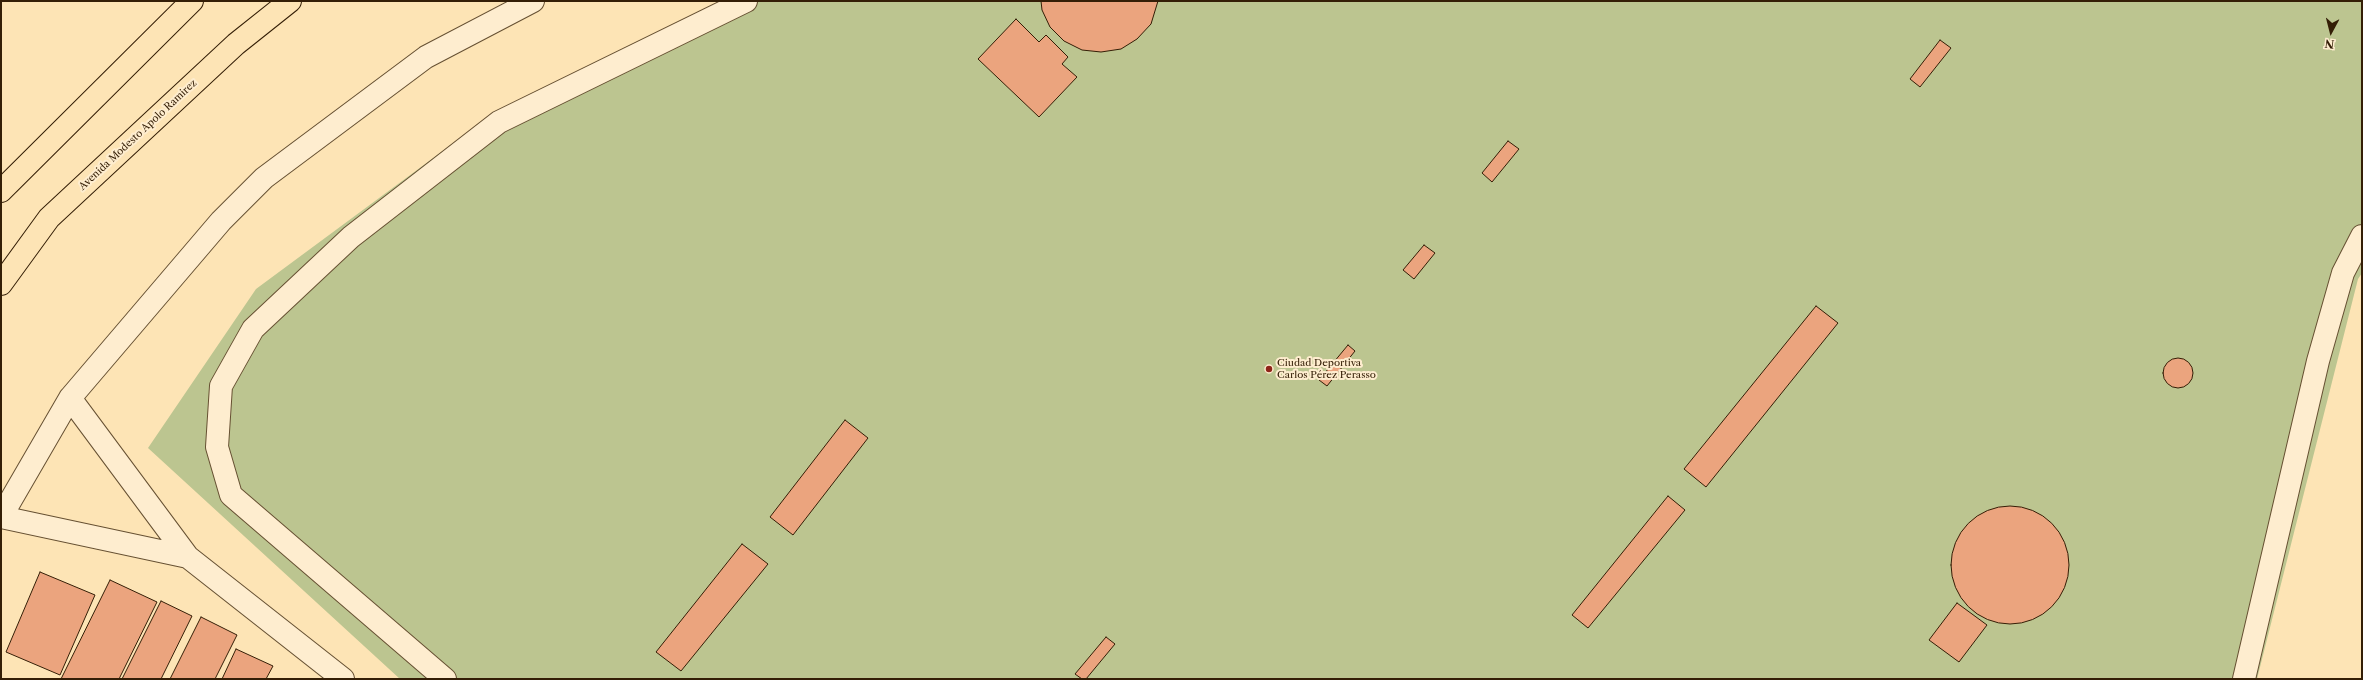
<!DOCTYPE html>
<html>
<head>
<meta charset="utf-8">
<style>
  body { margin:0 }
  #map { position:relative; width:2363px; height:680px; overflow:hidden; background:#fde4b5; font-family:"Libre Caslon Text",serif }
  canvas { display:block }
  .frame { position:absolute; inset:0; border:2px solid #341e06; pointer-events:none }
  .north { position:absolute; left:2311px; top:12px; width:40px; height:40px; -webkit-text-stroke:3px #feedcf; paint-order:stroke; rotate:187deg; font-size:11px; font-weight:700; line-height:16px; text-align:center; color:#341e06 }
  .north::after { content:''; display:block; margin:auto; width:14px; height:18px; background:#341e06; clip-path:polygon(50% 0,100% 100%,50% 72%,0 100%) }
</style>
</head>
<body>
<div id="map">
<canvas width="2363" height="680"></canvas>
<div class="frame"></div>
<div class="north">N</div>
</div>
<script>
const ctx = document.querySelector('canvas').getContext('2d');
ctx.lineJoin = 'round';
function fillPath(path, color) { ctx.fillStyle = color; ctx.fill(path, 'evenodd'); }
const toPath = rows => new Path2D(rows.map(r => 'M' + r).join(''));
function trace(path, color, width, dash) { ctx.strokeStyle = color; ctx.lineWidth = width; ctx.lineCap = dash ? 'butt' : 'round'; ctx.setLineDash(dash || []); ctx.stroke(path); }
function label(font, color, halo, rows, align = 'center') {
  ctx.font = font + ' "Libre Caslon Text",serif'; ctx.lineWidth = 4; ctx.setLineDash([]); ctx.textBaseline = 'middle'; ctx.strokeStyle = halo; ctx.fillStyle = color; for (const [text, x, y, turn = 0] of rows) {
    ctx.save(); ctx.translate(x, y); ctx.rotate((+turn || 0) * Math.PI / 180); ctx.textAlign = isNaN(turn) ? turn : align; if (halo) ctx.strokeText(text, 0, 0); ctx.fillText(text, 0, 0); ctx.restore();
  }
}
fillPath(toPath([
  [732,1,2362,1,2362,273,2358,279,2257,679,400,679,148,448,256,289,490,116]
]), '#bcc590');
const building = toPath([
  [1041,1,1158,1,1151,24,1137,39,1121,49,1101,52,1082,50,1064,41,1050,27,1042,10,1041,1],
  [1016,19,1039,42,1046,35,1068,57,1062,64,1077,77,1039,117,978,59,1016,19],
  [1940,40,1951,48,1920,87,1910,79,1940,40],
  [1508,141,1519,149,1492,182,1482,173,1508,141],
  [1424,245,1435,253,1414,279,1403,270,1424,245],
  [1816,306,1838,323,1706,487,1684,469,1816,306],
  [1348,345,1355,351,1327,386,1319,380,1348,345],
  '2163 373a15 15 0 1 1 30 0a15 15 0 1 1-30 0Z',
  [845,420,868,438,793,535,770,517,845,420],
  [1668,496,1685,510,1588,628,1572,615,1668,496],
  '1951 565a59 59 0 1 1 118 0a59 59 0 1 1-118 0Z',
  [742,544,768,564,681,671,656,652,742,544],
  [40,572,95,595,60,675,6,652,40,572],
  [110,580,157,602,119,679,61,679,110,580],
  [161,601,192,616,161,679,122,679,161,601],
  [1957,603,1987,625,1959,662,1929,640,1957,603],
  [201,617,237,635,215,679,170,679,201,617],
  [1106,637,1115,644,1086,679,1082,679,1075,674,1106,637],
  [236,649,273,666,266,679,222,679,236,649]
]);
fillPath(building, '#eba47e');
trace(building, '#341e06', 1);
const minor = toPath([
  [70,398,188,557],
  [1,517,70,398,221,221,264,178,426,57,533,1],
  [1,517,188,557,343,679],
  [445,679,231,495,217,447,221,386,253,329,351,237,499,122,746,1],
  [2244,679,2318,361,2343,273,2362,236]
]);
const major = toPath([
  [1,191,192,1],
  [1,284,49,218,236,44,290,1]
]);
trace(minor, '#665032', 24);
trace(major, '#341e06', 24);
trace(minor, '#feedcf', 22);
trace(major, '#fde4b5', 22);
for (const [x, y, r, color] of [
  [1269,369,4,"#8f2418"]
]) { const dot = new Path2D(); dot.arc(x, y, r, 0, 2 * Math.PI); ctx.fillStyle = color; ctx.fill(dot); trace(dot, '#feedcf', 1.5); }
label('10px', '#341e06', '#feedcf', [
  ["Avenida Modesto Apolo Ramirez",138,135,-43]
]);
label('10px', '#341e06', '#feedcf', [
  ["Ciudad Deportiva",1277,363],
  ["Carlos Pérez Perasso",1277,375]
], 'left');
</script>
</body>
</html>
